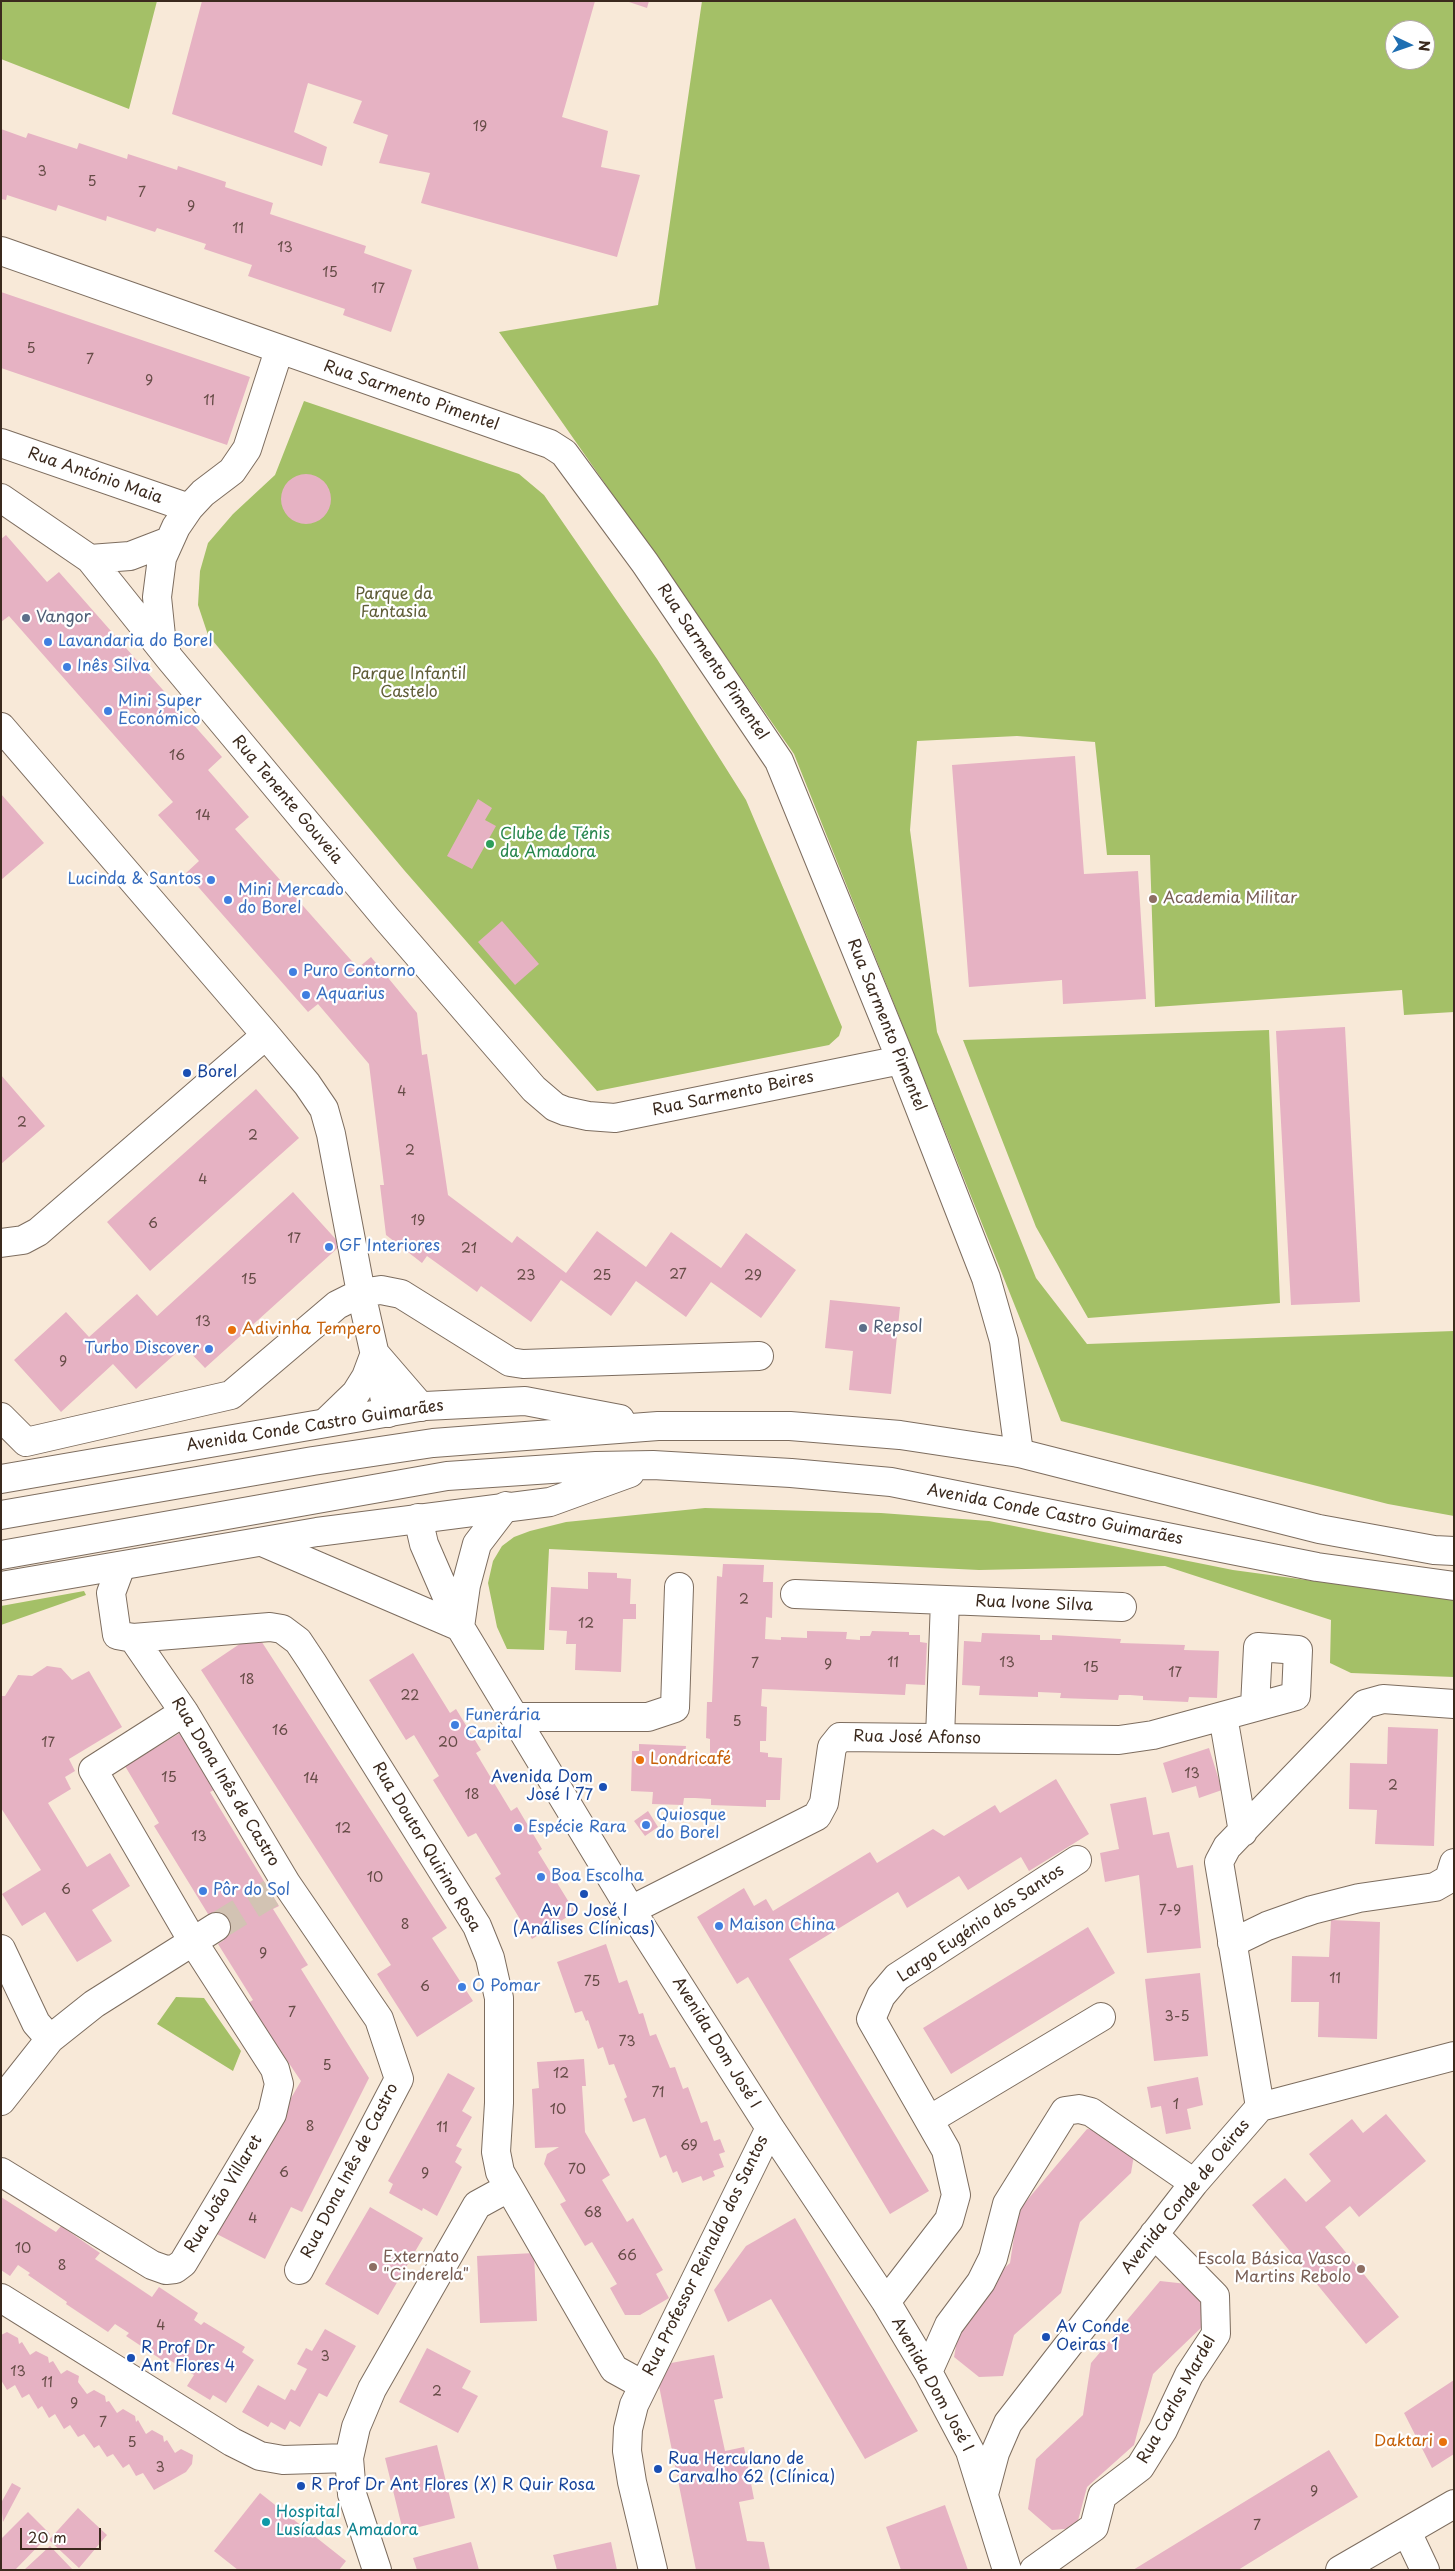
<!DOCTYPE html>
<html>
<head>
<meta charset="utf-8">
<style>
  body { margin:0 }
  #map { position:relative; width:1455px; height:2571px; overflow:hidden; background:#f8e9d8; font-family:"Playpen Sans",sans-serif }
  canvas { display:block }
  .frame { position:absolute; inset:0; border:2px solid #3b2a1e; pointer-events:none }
  .north { position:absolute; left:1385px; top:20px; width:50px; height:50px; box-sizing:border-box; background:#fff; border:1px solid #b1aaa5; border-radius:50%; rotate:93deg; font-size:14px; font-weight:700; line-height:20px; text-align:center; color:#3b2a1e }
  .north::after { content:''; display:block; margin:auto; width:18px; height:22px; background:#1f6fb2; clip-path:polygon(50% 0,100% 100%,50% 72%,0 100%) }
  .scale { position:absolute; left:20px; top:2528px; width:81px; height:22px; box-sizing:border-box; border:2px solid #3b2a1e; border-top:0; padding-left:6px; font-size:15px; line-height:18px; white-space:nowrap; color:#3b2a1e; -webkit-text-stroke:4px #fff; paint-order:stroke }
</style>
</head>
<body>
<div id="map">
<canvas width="1455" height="2571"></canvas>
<div class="frame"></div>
<div class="north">N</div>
<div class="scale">20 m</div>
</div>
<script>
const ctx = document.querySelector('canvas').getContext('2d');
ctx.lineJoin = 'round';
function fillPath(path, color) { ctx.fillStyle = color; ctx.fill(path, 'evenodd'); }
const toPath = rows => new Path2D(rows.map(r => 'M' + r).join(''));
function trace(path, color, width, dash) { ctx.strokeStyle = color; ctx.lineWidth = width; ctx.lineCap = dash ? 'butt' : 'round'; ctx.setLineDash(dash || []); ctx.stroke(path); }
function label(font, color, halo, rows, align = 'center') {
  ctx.font = font + ' "Playpen Sans",sans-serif'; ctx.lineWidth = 4.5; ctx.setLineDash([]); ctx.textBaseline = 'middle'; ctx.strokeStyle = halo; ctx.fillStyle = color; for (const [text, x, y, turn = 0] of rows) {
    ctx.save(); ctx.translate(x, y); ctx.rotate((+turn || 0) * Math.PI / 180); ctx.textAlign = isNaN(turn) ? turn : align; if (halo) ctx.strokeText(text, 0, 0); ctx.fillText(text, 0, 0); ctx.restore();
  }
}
fillPath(toPath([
  [1,1,157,1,129,109,1,59],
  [702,1,1454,1,1454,1012,1404,1015,1402,990,1155,1007,1150,855,1107,855,1095,742,1017,736,917,741,910,830,937,1032,1036,1278,1087,1344,1454,1331,1454,1516,1388,1504,1061,1421,794,754,499,332,658,305],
  [1395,30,1425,30,1425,60,1395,60],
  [304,401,519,474,544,495,657,659,746,800,842,1027,839,1036,829,1045,597,1091,404,870,208,635,198,605,200,571,208,543,233,514,275,475],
  [1269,1030,1280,1303,1088,1318,1036,1227,963,1040],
  [705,1508,881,1513,989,1521,1233,1570,1454,1600,1454,1677,1351,1673,1330,1663,1331,1620,1165,1566,979,1570,549,1549,544,1650,507,1649,497,1627,488,1583,493,1561,502,1546,514,1537,530,1531,566,1522],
  [84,1591,86,1595,1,1625,1,1606],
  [176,1997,204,1998,241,2051,233,2071,157,2024]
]), '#a4c067');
fillPath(toPath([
  [202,1,595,1,562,117,608,131,601,167,640,175,617,257,421,203,430,173,379,163,388,135,353,123,362,101,308,83,294,132,327,147,322,166,172,114],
  [626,1,649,1,647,8],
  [1,129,26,138,28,133,77,149,79,143,127,159,128,154,177,170,178,166,226,182,225,187,273,203,270,214,366,246,364,253,412,270,391,332,343,315,345,309,248,276,252,265,204,249,206,244,157,228,155,232,107,216,106,221,58,205,56,211,7,195,6,200,1,199],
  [1,292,250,377,227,445,1,368],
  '281 499a25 25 0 1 1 50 0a25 25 0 1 1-50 0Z',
  [6,535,47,582,59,572,222,757,208,770,249,817,235,829,358,968,371,957,417,1013,422,1055,427,1054,448,1195,512,1243,517,1236,566,1273,597,1231,646,1267,671,1232,721,1268,746,1233,796,1270,761,1318,711,1282,686,1317,636,1281,611,1316,561,1280,531,1322,481,1286,477,1292,427,1256,422,1263,386,1235,380,1185,384,1185,369,1064,318,1004,308,1012,186,873,199,861,158,815,173,802,9,616,1,622,1,539],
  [1075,756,1084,874,1138,871,1146,999,1063,1004,1062,980,969,987,952,765],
  [1,794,44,843,1,880],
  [478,799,492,808,485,820,496,826,472,869,447,856],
  [502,921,539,964,515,985,478,942],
  [1345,1027,1360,1302,1291,1305,1276,1031],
  [1,1075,45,1126,1,1164],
  [256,1089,299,1138,150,1271,107,1222],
  [293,1192,341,1245,205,1368,184,1346,136,1389,113,1364,61,1412,14,1360,66,1312,89,1337,137,1294,157,1316],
  [830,1300,900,1307,891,1394,849,1390,853,1351,825,1348],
  [723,1564,764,1565,763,1582,773,1582,772,1618,766,1617,765,1639,781,1640,781,1637,807,1638,807,1631,847,1632,846,1639,860,1640,860,1636,870,1636,872,1631,909,1632,909,1635,920,1635,920,1642,927,1643,925,1685,906,1684,905,1695,762,1689,761,1706,767,1707,766,1741,760,1741,760,1752,768,1753,768,1757,782,1758,780,1800,766,1800,766,1807,711,1805,711,1799,695,1798,684,1798,683,1805,652,1804,653,1792,631,1791,632,1751,639,1751,639,1744,686,1746,685,1754,710,1755,710,1739,706,1738,707,1702,712,1702,717,1576,722,1577],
  [588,1572,617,1573,617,1578,631,1579,630,1604,636,1604,636,1619,623,1619,621,1672,575,1670,576,1644,566,1644,567,1631,549,1630,551,1587,588,1589],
  [256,1633,447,1928,432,1938,473,2001,417,2037,377,1974,391,1965,201,1670],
  [982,1633,1040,1635,1040,1640,1052,1640,1052,1635,1121,1639,1120,1643,1185,1645,1184,1650,1219,1651,1217,1698,1189,1697,1188,1702,1143,1700,1143,1696,1130,1695,1119,1695,1118,1700,1060,1698,1061,1693,1038,1692,1038,1697,979,1695,980,1686,962,1685,964,1641,981,1642],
  [413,1653,450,1713,456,1709,481,1750,476,1753,511,1811,517,1807,542,1849,538,1852,575,1912,532,1939,495,1878,501,1874,476,1833,468,1837,433,1780,439,1776,414,1735,406,1740,369,1680],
  [47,1666,61,1668,72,1680,89,1671,122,1727,69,1759,75,1771,65,1777,71,1789,48,1803,87,1867,110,1853,130,1886,92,1910,112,1941,77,1962,45,1912,22,1926,2,1894,41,1870,1,1808,1,1696,5,1696,18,1675,32,1676],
  [1388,1727,1438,1729,1434,1846,1375,1844,1377,1810,1349,1809,1350,1763,1387,1764],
  [180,1733,214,1790,210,1792,279,1906,273,1909,308,1965,301,1969,369,2078,302,2212,291,2207,265,2259,213,2232,301,2081,248,2003,253,2000,218,1944,224,1940,154,1826,159,1823,125,1766],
  [1209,1748,1222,1790,1199,1798,1196,1786,1172,1793,1163,1763],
  [1056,1779,1089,1834,1029,1871,1021,1857,968,1890,959,1876,907,1908,898,1892,789,1959,929,2191,890,2214,748,1977,737,1984,697,1917,744,1888,754,1906,766,1899,773,1911,870,1852,877,1863,933,1829,944,1836,995,1805,1000,1813],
  [1146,1797,1153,1835,1169,1832,1177,1868,1193,1865,1201,1948,1147,1953,1139,1875,1105,1882,1100,1853,1119,1849,1110,1804],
  [648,1811,658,1827,645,1836,634,1821],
  [1331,1920,1380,1922,1377,2039,1318,2037,1319,2002,1291,2002,1292,1956,1329,1957],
  [1088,1927,1115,1973,951,2074,923,2028],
  [606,1944,619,1983,627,1980,639,2014,643,2013,650,2036,656,2034,670,2068,675,2067,683,2089,688,2087,701,2123,707,2121,714,2141,720,2139,725,2152,719,2154,724,2167,713,2171,715,2176,703,2181,701,2176,682,2183,677,2171,673,2173,666,2155,660,2158,645,2118,633,2122,624,2099,627,2097,614,2064,609,2065,603,2047,598,2049,588,2020,586,2021,582,2011,575,2013,557,1962],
  [1200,1973,1208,2056,1154,2061,1145,1979],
  [584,2059,586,2086,582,2086,585,2132,610,2175,602,2180,627,2222,633,2218,663,2270,656,2274,669,2298,640,2315,625,2315,610,2288,617,2284,592,2242,585,2246,560,2204,566,2201,544,2164,547,2154,559,2147,535,2148,532,2089,539,2088,537,2062],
  [448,2073,475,2088,462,2111,472,2117,456,2146,462,2149,455,2162,462,2167,437,2216,423,2208,422,2211,389,2193,393,2184,388,2181],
  [1198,2077,1203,2105,1187,2109,1191,2129,1166,2134,1161,2106,1151,2108,1147,2087],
  [1386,2114,1426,2161,1359,2217,1350,2206,1325,2227,1399,2317,1366,2344,1252,2205,1285,2178,1306,2202,1331,2181,1309,2154,1352,2119,1363,2133],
  [1087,2129,1114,2132,1134,2155,1131,2173,1080,2222,1061,2293,1014,2335,1003,2376,979,2377,954,2357,963,2307,1010,2263,1018,2211],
  [1,2197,56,2232,61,2226,100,2253,95,2259,152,2297,159,2287,198,2313,194,2320,201,2325,204,2322,245,2347,242,2352,254,2360,226,2403,213,2395,210,2400,187,2386,194,2375,168,2359,165,2362,126,2336,129,2333,115,2324,108,2332,66,2304,67,2302,28,2275,30,2273,18,2265,10,2276,1,2270],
  [370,2207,423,2238,378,2315,325,2284],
  [795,2218,918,2431,865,2459,771,2299,728,2322,714,2290,746,2246],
  [534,2253,537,2321,480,2323,477,2256],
  [1160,2281,1187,2284,1207,2307,1204,2325,1153,2374,1134,2445,1087,2487,1076,2528,1052,2530,1028,2509,1036,2459,1083,2415,1091,2363],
  [325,2329,356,2346,327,2397,319,2393,300,2427,290,2421,285,2430,271,2422,268,2427,242,2412,258,2385,285,2400,291,2389,295,2391,307,2369,297,2364,306,2348,312,2351],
  [7,2332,18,2338,19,2344,22,2342,30,2355,36,2351,48,2357,49,2363,53,2361,61,2374,67,2370,79,2376,78,2382,87,2394,94,2390,105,2396,106,2402,109,2401,117,2413,123,2409,135,2416,136,2422,138,2420,146,2434,152,2430,163,2436,164,2442,167,2440,175,2453,181,2449,193,2455,192,2464,186,2472,154,2490,143,2473,136,2476,129,2464,123,2468,113,2454,107,2457,99,2445,94,2448,84,2434,78,2437,70,2425,64,2429,55,2414,49,2418,42,2406,38,2409,29,2394,22,2398,15,2385,7,2390,1,2380,1,2335],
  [427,2348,471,2371,462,2388,478,2396,458,2433,399,2402],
  [714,2355,723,2398,714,2400,725,2451,744,2447,754,2499,739,2502,747,2541,764,2542,770,2570,696,2570,655,2366],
  [1454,2380,1454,2454,1432,2468,1404,2413],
  [437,2445,455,2518,403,2531,385,2458],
  [1329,2450,1358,2497,1298,2533,1238,2570,1133,2570],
  [12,2483,21,2488,3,2522,1,2503],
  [260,2493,346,2561,339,2570,238,2570,214,2551],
  [945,2505,968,2570,901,2570,886,2527],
  [78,2508,107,2535,79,2568,49,2540],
  [28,2512,50,2534,15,2570,1,2570,1,2539],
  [471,2542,479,2570,417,2570,413,2558],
  [611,2542,617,2570,557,2570,553,2555],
  [50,2546,73,2570,24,2570]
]), '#e6b2c3');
trace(toPath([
  [216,1927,271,1893]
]), '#d2c3b3', 28, [28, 14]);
const minor = toPath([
  [1,251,550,444,564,453,645,563,779,761,901,1060,986,1278,1004,1341,1019,1453],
  [1,443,189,508],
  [1,498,90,559,170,659,386,918,534,1089,555,1107,565,1111,588,1116,615,1118,901,1060],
  [90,559,130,556,169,541],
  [166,648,161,636,157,597,162,558,176,527,189,508,203,493,232,471,247,449,279,350],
  [1,727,266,1035,307,1084,324,1109,331,1134,361,1293,388,1413],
  [1,1243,23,1240,38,1232,266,1035],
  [377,1356,421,1407],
  [1,1417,26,1442,231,1395,337,1305,361,1293,381,1290,401,1294,510,1362,523,1364,759,1356],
  [326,1422,356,1393,366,1377,375,1353],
  [418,1518,424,1544,460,1627,631,1910,770,2128,886,2302,928,2372,970,2451,1007,2570],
  [262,1542,460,1627],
  [121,1566,111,1593,117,1635,133,1638,270,1627,282,1629,298,1641,312,1662,477,1926,490,1958,499,1998,499,2103,496,2152,500,2172,614,2369,643,2385],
  [795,1594,1122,1607],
  [460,1627,466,1585,477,1544,506,1506],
  [133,1638,184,1712,286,1883,379,2019,399,2079,299,2270],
  [1223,1716,1243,1832],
  [515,1717,648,1717,675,1708,679,1587],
  [940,1738,945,1600],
  [631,1910,817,1816,824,1803,832,1747,840,1737,1119,1740,1153,1735,1296,1696,1298,1650,1258,1647,1255,1706],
  [1232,1943,1267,1926,1312,1910,1359,1898,1435,1887,1449,1879,1454,1863],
  [1,1949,36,2023,50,2039],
  [1,2101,50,2039,94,2004,216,1927],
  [1260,2107,1219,1862,1227,1847,1365,1704,1383,1699,1454,1704],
  [929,2120,1101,2017],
  [1,2172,152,2265,166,2270,175,2269,183,2263,192,2248,272,2114,279,2084,275,2069,192,1940,93,1770,184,1712],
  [1,2298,232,2442,260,2456,283,2460,349,2458],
  [886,2302,949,2220,956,2195,946,2150,871,2019,881,1996,897,1977,1077,1860],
  [928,2372,949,2325,981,2282,993,2258,1007,2204,1065,2111,1079,2109,1091,2112,1194,2183],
  [984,2494,995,2453,1008,2423,1194,2183,1260,2107,1454,2056],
  [1407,2532,1425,2570],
  [377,2570,352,2494,349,2458,356,2427,372,2389,477,2205,508,2188],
  [653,2570,632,2482,627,2451,628,2429,634,2405,770,2128],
  [1034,2570,1094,2527,1102,2496,1140,2467,1163,2430,1189,2375,1216,2334,1215,2296,1154,2234],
  [1340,2570,1454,2504]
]);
const major = toPath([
  [1,1479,425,1406,525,1401,620,1419],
  [1,1515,313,1461,433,1443,658,1426,790,1426,900,1435,1019,1453,1319,1529,1434,1550,1454,1551],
  [1,1555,447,1476,596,1466,653,1465,791,1473,891,1482,1317,1567,1454,1586],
  [1,1586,317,1532,550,1502,630,1473]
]);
trace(minor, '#7d6d5f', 30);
trace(major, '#7d6d5f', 30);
trace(minor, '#fff', 28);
trace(major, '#fff', 28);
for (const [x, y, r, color] of [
  [26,618,5,"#5c6f8a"],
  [48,642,5,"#3f7fe0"],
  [67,667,5,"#3f7fe0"],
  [108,711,5,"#3f7fe0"],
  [490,844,5,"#2e9e5b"],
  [211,880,5,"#3f7fe0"],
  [1153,899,5,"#8d6e63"],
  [228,900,5,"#3f7fe0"],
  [293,972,5,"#3f7fe0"],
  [306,995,5,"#3f7fe0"],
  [187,1073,5,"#1a4fb4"],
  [329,1247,5,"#3f7fe0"],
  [863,1328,5,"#5c6f8a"],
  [232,1330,5,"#e8710a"],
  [209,1349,5,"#3f7fe0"],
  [455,1725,5,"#3f7fe0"],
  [640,1760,5,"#e8710a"],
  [603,1787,5,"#1a4fb4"],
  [646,1825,5,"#3f7fe0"],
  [518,1828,5,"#3f7fe0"],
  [541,1877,5,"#3f7fe0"],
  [203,1891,5,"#3f7fe0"],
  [584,1894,5,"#1a4fb4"],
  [719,1926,5,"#3f7fe0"],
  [462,1987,5,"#3f7fe0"],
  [373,2267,5,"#8d6e63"],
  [1361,2269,5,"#8d6e63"],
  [1046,2337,5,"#1a4fb4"],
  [131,2358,5,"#1a4fb4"],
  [1443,2442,5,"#e8710a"],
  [658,2469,5,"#1a4fb4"],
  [301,2486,5,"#1a4fb4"],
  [266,2522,5,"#0f9aa8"]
]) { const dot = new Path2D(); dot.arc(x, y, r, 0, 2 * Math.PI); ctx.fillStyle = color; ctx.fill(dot); trace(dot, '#fff', 2); }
label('14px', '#664c47', null, [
  ["19",480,127],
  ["3",42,172],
  ["5",92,182],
  ["7",142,193],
  ["9",191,207],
  ["11",238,229],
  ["13",285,248],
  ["15",330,273],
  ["17",378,289],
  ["5",31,349],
  ["7",90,360],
  ["9",149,381],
  ["11",209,401],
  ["16",177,756],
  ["14",203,816],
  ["4",402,1092],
  ["2",22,1123],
  ["2",253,1136],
  ["2",410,1151],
  ["4",203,1180],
  ["19",418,1221],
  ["6",153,1224],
  ["17",294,1239],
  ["21",469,1249],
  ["27",678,1275],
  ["23",526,1276],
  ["25",602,1276],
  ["29",753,1276],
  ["15",249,1280],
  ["13",203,1322],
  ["9",63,1362],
  ["2",744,1600],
  ["12",586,1624],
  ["11",893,1663],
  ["13",1007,1663],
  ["7",755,1664],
  ["9",828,1665],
  ["15",1091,1668],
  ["17",1175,1673],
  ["18",247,1680],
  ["22",410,1696],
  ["5",737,1722],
  ["16",280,1731],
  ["17",48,1743],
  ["20",448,1743],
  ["13",1192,1774],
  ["15",169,1778],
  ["14",311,1779],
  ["2",1393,1786],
  ["18",472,1795],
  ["12",343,1829],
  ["13",199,1837],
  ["10",375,1878],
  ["6",66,1890],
  ["7-9",1170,1911],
  ["8",405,1925],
  ["9",263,1954],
  ["11",1335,1979],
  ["75",592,1982],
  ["6",425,1987],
  ["7",292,2013],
  ["3-5",1177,2017],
  ["73",627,2042],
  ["5",327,2066],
  ["12",561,2074],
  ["71",658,2093],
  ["1",1176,2105],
  ["10",558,2110],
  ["8",310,2127],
  ["11",442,2128],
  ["69",689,2146],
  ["70",577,2170],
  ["6",284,2173],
  ["9",425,2174],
  ["68",593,2213],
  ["4",253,2219],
  ["10",23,2249],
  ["66",627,2256],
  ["8",62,2266],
  ["4",161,2326],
  ["3",325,2357],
  ["13",18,2372],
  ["11",47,2383],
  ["2",437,2392],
  ["9",74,2404],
  ["7",103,2423],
  ["5",132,2443],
  ["3",160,2468],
  ["9",1314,2492],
  ["7",1257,2526]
]);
label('16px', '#3b2a1e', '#fff', [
  ["Rua Sarmento Pimentel",411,396,19],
  ["Rua António Maia",95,476,19],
  ["Rua Sarmento Pimentel",712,662,56],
  ["Rua Tenente Gouveia",287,800,50],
  ["Rua Sarmento Pimentel",886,1025,68],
  ["Rua Sarmento Beires",733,1094,-12],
  ["Avenida Conde Castro Guimarães",315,1426,-9],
  ["Avenida Conde Castro Guimarães",1055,1515,11],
  ["Rua Ivone Silva",1034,1604,2],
  ["Rua José Afonso",917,1738,1],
  ["Rua Dona Inês de Castro",225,1782,59],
  ["Rua Doutor Quirino Rosa",426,1847,59],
  ["Largo Eugénio dos Santos",981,1924,-34],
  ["Avenida Dom José I",716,2043,58],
  ["Rua Dona Inês de Castro",350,2171,-63],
  ["Rua João Villaret",224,2194,-59],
  ["Avenida Conde de Oeiras",1186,2197,-51],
  ["Rua Professor Reinaldo dos Santos",706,2256,-64],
  ["Avenida Dom José I",932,2385,61],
  ["Rua Carlos Mardel",1177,2400,-61]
]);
label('16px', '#605e38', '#fff', [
  ["Parque da",394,595],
  ["Fantasia",394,613],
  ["Parque Infantil",409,675],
  ["Castelo",409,693]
]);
label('16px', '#4e5e75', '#fff', [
  ["Vangor",36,618],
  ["Repsol",873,1328]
], 'left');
label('16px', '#366cbe', '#fff', [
  ["Lavandaria do Borel",58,642],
  ["Inês Silva",77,667],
  ["Mini Super",118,702],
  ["Económico",118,720],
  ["Lucinda & Santos",201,880,"right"],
  ["Mini Mercado",238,891],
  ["do Borel",238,909],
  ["Puro Contorno",303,972],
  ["Aquarius",316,995],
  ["GF Interiores",339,1247],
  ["Turbo Discover",199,1349,"right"],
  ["Funerária",465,1716],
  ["Capital",465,1734],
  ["Quiosque",656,1816],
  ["do Borel",656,1834],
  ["Espécie Rara",528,1828],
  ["Boa Escolha",551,1877],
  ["Pôr do Sol",213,1891],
  ["Maison China",729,1926],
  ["O Pomar",472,1987]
], 'left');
label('16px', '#27864d', '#fff', [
  ["Clube de Ténis",500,835],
  ["da Amadora",500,853]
], 'left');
label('16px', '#785e54', '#fff', [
  ["Academia Militar",1163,899],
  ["Externato",383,2258],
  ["\"Cinderela\"",383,2276],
  ["Escola Básica Vasco",1351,2260,"right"],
  ["Martins Rebolo",1351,2278,"right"]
], 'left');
label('16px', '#164399', '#fff', [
  ["Borel",197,1073],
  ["Avenida Dom",593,1778,"right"],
  ["José I 77",593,1796,"right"],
  ["Av D José I",584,1912,"center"],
  ["(Análises Clínicas)",584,1930,"center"],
  ["Av Conde",1056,2328],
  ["Oeiras 1",1056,2346],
  ["R Prof Dr",141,2349],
  ["Ant Flores 4",141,2367],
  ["Rua Herculano de",668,2460],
  ["Carvalho 62 (Clínica)",668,2478],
  ["R Prof Dr Ant Flores (X) R Quir Rosa",311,2486]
], 'left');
label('16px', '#c56008', '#fff', [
  ["Adivinha Tempero",242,1330],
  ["Londricafé",650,1760],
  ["Daktari",1433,2442,"right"]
], 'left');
label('16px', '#0d838f', '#fff', [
  ["Hospital",276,2513],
  ["Lusíadas Amadora",276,2531]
], 'left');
</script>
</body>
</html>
